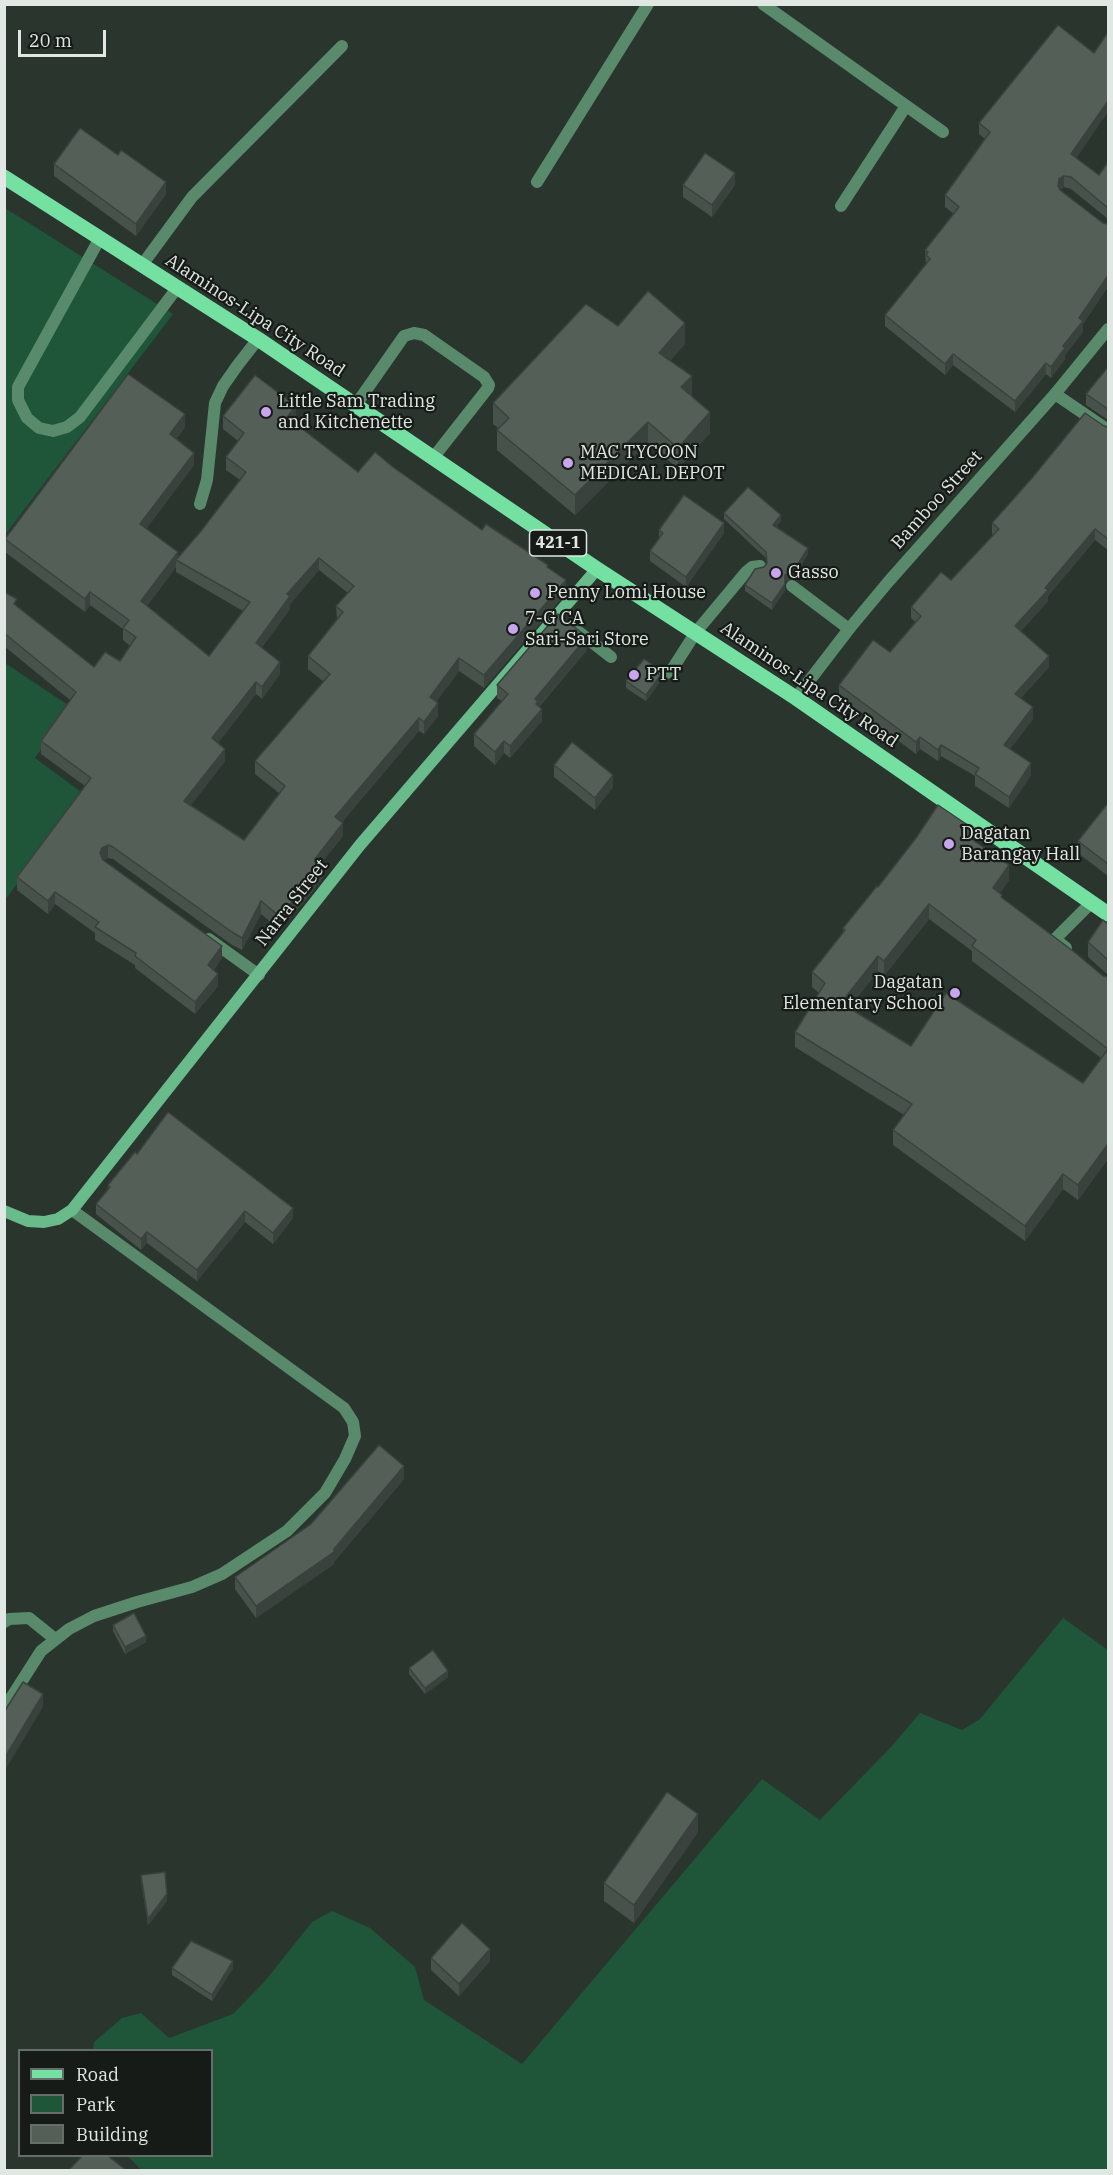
<!DOCTYPE html>
<html>
<head>
<meta charset="utf-8">
<style>
  body { margin:0 }
  #map { position:relative; width:1113px; height:2175px; overflow:hidden; background:#2a352e; font-family:"IBM Plex Serif",serif }
  canvas { display:block }
  .frame { position:absolute; inset:0; border:6px solid #e1e7e3; pointer-events:none }
  .legend { position:absolute; left:18px; top:2049px; width:195px; height:108px; box-sizing:border-box; background:#161b18; border:2px solid #676d69; margin:0; padding:8px 10px; list-style:none; font-size:18px; color:#e1e7e3 }
  .legend li { display:flex; align-items:center; gap:12px; height:30px }
  .legend b { width:30px; border:2px solid #676d69 }
  .scale { position:absolute; left:18px; top:30px; width:88px; height:27px; box-sizing:border-box; border:3px solid #e1e7e3; border-top:0; padding-left:8px; font-size:18px; line-height:21px; white-space:nowrap; color:#e1e7e3; -webkit-text-stroke:4px #161b18; paint-order:stroke }
</style>
</head>
<body>
<div id="map">
<canvas width="1113" height="2175"></canvas>
<div class="frame"></div>
<ul class="legend">
<li><b style="height:8px;background:#74e1a3"></b>Road</li>
<li><b style="height:16px;background:#1f5538"></b>Park</li>
<li><b style="height:16px;background:#535f57"></b>Building</li>
</ul>
<div class="scale">20 m</div>
</div>
<script>
const ctx = document.querySelector('canvas').getContext('2d');
ctx.lineJoin = 'round';
function fillPath(path, color) { ctx.fillStyle = color; ctx.fill(path, 'evenodd'); }
const toPath = rows => new Path2D(rows.map(r => 'M' + r).join(''));
function trace(path, color, width, dash) { ctx.strokeStyle = color; ctx.lineWidth = width; ctx.lineCap = dash ? 'butt' : 'round'; ctx.setLineDash(dash || []); ctx.stroke(path); }
function label(font, color, halo, rows, align = 'center') {
  ctx.font = font + ' "IBM Plex Serif",serif'; ctx.lineWidth = 4.5; ctx.setLineDash([]); ctx.textBaseline = 'middle'; ctx.strokeStyle = halo; ctx.fillStyle = color; for (const [text, x, y, turn = 0] of rows) {
    ctx.save(); ctx.translate(x, y); ctx.rotate((+turn || 0) * Math.PI / 180); ctx.textAlign = isNaN(turn) ? turn : align; if (halo) ctx.strokeText(text, 0, 0); ctx.fillText(text, 0, 0); ctx.restore();
  }
}
fillPath(toPath([
  [5,208,173,314,5,535],
  [5,663,71,707,35,758,84,794,5,900],
  [1063,1618,1108,1650,1108,2170,141,2170,128,2156,212,2156,212,2050,93,2050,94,2042,122,2018,141,2013,169,2038,233,2014,265,1981,312,1922,332,1911,370,1928,415,1967,424,2000,522,2064,762,1779,820,1820,891,1747,920,1713,962,1730,980,1719]
]), '#1f5538');
trace(toPath([
  [537,182,648,4],
  [841,206,906,106],
  [100,238,18,387,18,400,27,418,39,428,53,431,67,427,80,417,177,288],
  [142,265,192,197,342,46],
  [1055,394,1108,430],
  [355,406,404,336,414,333,424,335,484,377,489,385,488,388,433,458],
  [200,504,207,480,215,403,223,386,237,366,258,339],
  [792,586,849,629],
  [575,629,611,657],
  [664,675,673,668,696,632,746,572,752,567,760,566],
  [1066,948,1055,939,1091,903],
  [4,1622,9,1619,29,1618,55,1639]
]), '#588a6b', 12);
trace(toPath([
  [763,4,943,132],
  [796,698,849,629,889,581,1055,394,1108,329],
  [209,939,259,975],
  [4,1709,41,1651,69,1629,94,1616,137,1602,192,1587,222,1574,287,1531,325,1493,345,1459,355,1436,353,1422,344,1408,72,1210]
]), '#588a6b', 12);
trace(toPath([
  [4,1211,28,1221,44,1222,58,1219,72,1210,360,845,597,569]
]), '#69bb8b', 12);
trace(toPath([
  [4,177,258,339,597,569,796,698,1108,914]
]), '#74e1a3', 15);
fillPath(toPath([
  [979,123,1076,158,1099,175,1108,162,1108,219,1071,189,1064,187,1060,190,1103,223,1108,224,1108,289,1107,288,1083,324,1083,332,1065,355,1065,359,1051,378,1046,374,1015,412,953,365,945,375,885,326,885,315,926,265,925,250,954,214,945,207,945,195,985,139,979,134],
  [54,164,166,194,136,236,54,176],
  [683,185,735,185,712,217,683,197],
  [618,326,685,344,670,361,692,396,710,433,678,469,648,442,575,515,497,450,497,430,498,428,493,424,493,403],
  [1108,367,1108,420,1086,405,1086,394],
  [223,416,296,419,293,422,358,472,393,467,482,530,548,568,566,593,484,688,459,671,436,702,438,716,424,734,419,731,342,822,343,836,321,863,323,877,310,895,279,929,261,914,242,950,232,945,113,859,108,858,103,860,222,958,214,970,218,986,195,1014,135,968,135,965,95,940,95,933,55,904,48,914,17,890,17,877,85,786,41,754,41,741,70,700,4,646,4,592,17,606,94,667,120,661,130,646,123,640,123,629,90,605,85,612,5,552,5,539,185,427,176,439,194,465,146,529,178,557,201,531,240,480,226,470,226,457,238,441,223,429],
  [176,567,176,572,243,611,209,656,147,606],
  [319,570,348,593,336,606,337,619,308,656,308,669,324,682,255,761,255,774,279,793,244,840,191,805,225,761,218,743,256,694,262,699,280,674,262,647,290,609,290,604],
  [1104,426,1108,427,1108,550,1095,540,1048,596,1048,601,1021,631,1049,667,1021,698,1033,719,1010,749,1031,775,1009,808,975,786,975,776,941,756,938,761,920,749,916,754,839,696,839,685,890,652,915,622,911,618,911,607,951,580,993,535,992,534,992,523],
  [724,513,781,521,776,527,808,554,793,578,785,582,785,590,772,610,745,591,745,585,767,564,766,558,724,519],
  [659,530,724,533,686,587,650,561,650,551,659,539],
  [587,650,539,707,542,721,510,758,504,753,495,765,474,746,474,734,502,701,497,698,497,685],
  [656,670,660,682,646,701,626,688,626,681],
  [554,765,613,787,595,810,554,777],
  [1108,803,1108,876,1078,853,1078,841],
  [975,842,1009,880,1000,893,1002,898,1103,976,1108,977,1108,1159,1078,1200,1063,1189,1025,1241,893,1145,893,1130,904,1115,795,1047,795,1032,819,993,812,987,812,972,843,932,843,928],
  [929,919,972,951,972,961,1101,1058,1083,1083,911,1046,849,1008,878,971,884,976],
  [1108,924,1108,975,1088,957,1088,942],
  [137,1154,293,1218,273,1244,245,1222,197,1281,147,1243,141,1250,96,1214,96,1204,108,1188,108,1185],
  [404,1479,334,1562,334,1564,256,1618,235,1589,235,1577],
  [113,1625,146,1642,125,1654,113,1631],
  [409,1668,448,1677,425,1694,409,1674],
  [698,1832,634,1923,604,1901,604,1883],
  [141,1875,167,1901,148,1925,141,1881],
  [431,1958,490,1961,459,1996,431,1970],
  [172,1968,233,1968,212,2001,172,1975]
]), '#47524b');
fillPath(toPath([
  [1108,101,1108,112,1071,166,1071,154],
  [735,173,735,185,712,217,712,205],
  [1064,176,1064,187,1059,190,1058,186,1059,179],
  [166,182,166,194,136,236,136,224],
  [1107,277,1107,288,1083,324,1083,332,1065,355,1065,359,1051,378,1051,367,1079,318],
  [685,323,685,344,659,374,659,353],
  [953,354,953,365,945,375,945,364],
  [1046,363,1046,374,1015,412,1015,401],
  [692,376,692,396,681,387],
  [296,406,296,419,287,430,287,417],
  [710,412,710,433,678,469,678,448],
  [185,414,185,427,170,447,170,434],
  [648,422,648,442,575,515,575,495],
  [194,453,194,465,140,537,140,524],
  [781,515,781,521,773,531,773,525],
  [724,523,724,533,686,587,686,577],
  [1095,529,1095,540,1048,596,1048,601,1015,637,1015,626,1045,588],
  [808,548,808,554,793,578,785,582,785,575],
  [178,552,178,561,176,560,176,567,141,614,141,601],
  [319,558,319,570,290,604,290,609,256,655,256,643,287,594],
  [566,580,566,593,484,688,484,675],
  [785,584,785,590,772,610,772,603],
  [90,592,90,605,85,612,85,599],
  [587,637,587,650,538,707,542,709,542,721,510,758,510,746,535,699],
  [1049,656,1049,667,1015,705,1015,694],
  [459,658,459,671,430,710,430,697],
  [280,662,280,674,262,699,262,687],
  [660,676,660,682,646,701,646,695],
  [256,682,256,694,212,751,212,738],
  [438,703,438,716,424,734,424,722],
  [1033,707,1033,719,1004,757,1004,745],
  [419,718,419,731,335,830,335,817],
  [920,737,920,749,916,754,916,742],
  [504,741,504,753,495,765,495,752],
  [941,745,941,756,938,761,938,750],
  [225,749,225,761,184,814,184,801],
  [1031,763,1031,775,1009,808,1009,797],
  [613,775,613,787,595,810,595,798],
  [343,823,343,836,315,871,315,859],
  [975,830,975,845,970,838],
  [108,845,108,858,102,861,100,853,102,848],
  [323,864,323,877,310,895,279,929,279,916],
  [1009,865,1009,880,993,903,993,888],
  [55,892,55,904,48,914,48,901],
  [261,901,261,914,242,950,242,938],
  [929,904,929,919,884,976,884,961],
  [222,946,222,958,208,978,208,965],
  [878,956,878,971,841,1018,841,1003],
  [218,974,218,986,195,1014,195,1002],
  [1108,1144,1108,1159,1078,1200,1078,1185],
  [1063,1174,1063,1189,1025,1241,1025,1226],
  [293,1208,293,1218,273,1244,273,1233],
  [245,1211,245,1222,197,1281,197,1270],
  [147,1232,147,1243,141,1250,141,1239],
  [404,1466,404,1479,334,1562,334,1564,256,1618,256,1606,334,1549],
  [146,1636,146,1642,125,1654,125,1647],
  [448,1671,448,1677,425,1694,425,1688],
  [43,1694,43,1707,4,1772,4,1759],
  [698,1814,698,1832,634,1923,634,1905],
  [167,1894,167,1901,148,1925,148,1919],
  [490,1949,490,1961,459,1996,459,1984],
  [233,1961,233,1968,212,2001,212,1995]
]), '#3a423d');
const building = toPath([
  [1058,25,1094,53,1108,32,1108,101,1071,154,1099,175,1108,162,1108,208,1071,177,1064,176,1059,179,1058,186,1060,190,1103,223,1108,224,1108,278,1107,277,1079,318,1083,321,1063,346,1065,348,1051,367,1046,363,1015,401,953,354,945,364,885,315,930,259,926,255,928,252,925,250,959,207,945,195,990,132,979,123,1058,25],
  [80,128,118,155,121,150,166,182,136,224,54,164,80,128],
  [705,153,735,173,712,205,683,185,705,153],
  [648,291,685,323,659,353,692,376,681,387,710,412,678,448,648,422,575,495,497,430,509,418,493,403,586,304,618,326,648,291],
  [1108,367,1108,409,1086,394,1108,367],
  [128,374,185,414,170,434,194,453,140,524,178,552,141,601,209,656,250,602,176,560,201,531,246,472,226,457,244,433,223,416,255,375,296,406,287,417,358,472,375,452,393,467,482,530,486,524,548,565,547,567,566,580,484,675,459,658,430,697,438,703,424,722,419,718,335,817,343,823,315,859,323,864,310,882,279,916,261,901,242,938,232,932,113,847,108,845,102,848,100,853,103,860,222,946,208,965,218,974,195,1002,135,956,136,953,95,927,99,922,55,892,48,901,17,877,91,778,41,741,76,692,4,633,4,592,17,599,14,604,94,667,105,652,120,661,136,637,123,628,129,620,90,592,85,599,5,539,128,374],
  [319,558,354,586,336,606,343,612,308,656,330,674,255,761,285,786,244,840,184,801,225,749,212,738,256,682,262,687,280,662,256,643,290,596,287,594,319,558],
  [1085,413,1104,426,1108,427,1108,539,1095,529,1045,588,1048,590,1015,626,1049,656,1015,694,1033,707,1004,745,1031,763,1009,797,975,774,979,768,941,745,938,750,920,737,916,742,839,685,873,640,890,652,921,616,911,607,941,572,951,580,999,529,992,523,1032,478,1085,413],
  [748,487,781,515,773,525,808,548,793,572,785,575,785,584,772,603,745,585,755,569,764,567,767,563,766,552,724,513,748,487],
  [684,495,724,523,686,577,650,551,663,533,659,530,684,495],
  [558,614,587,637,535,699,538,701,536,704,542,709,510,746,504,741,495,752,474,734,508,694,497,685,558,614],
  [644,659,656,667,656,670,660,676,646,695,626,681,644,659],
  [572,742,613,775,595,798,554,765,572,742],
  [1108,803,1108,864,1078,841,1108,803],
  [938,805,975,830,970,838,1009,865,993,888,1002,895,1001,897,1077,954,1103,976,1108,977,1108,1144,1078,1185,1063,1174,1025,1226,893,1130,912,1104,795,1032,825,983,812,972,845,930,843,928,877,886,878,887,916,838,938,805],
  [929,904,976,940,972,946,1108,1049,1083,1083,946,993,911,1046,841,1003,878,956,884,961,929,904],
  [1103,920,1108,924,1108,960,1088,942,1103,920],
  [168,1112,293,1208,273,1233,245,1211,197,1270,147,1232,141,1239,96,1204,110,1187,108,1185,135,1152,137,1154,168,1112],
  [379,1445,404,1466,334,1549,334,1552,256,1606,235,1577,311,1524,379,1445],
  [134,1613,146,1636,125,1647,113,1625,134,1613],
  [433,1650,448,1671,425,1688,409,1668,433,1650],
  [23,1682,43,1694,4,1759,4,1712,23,1682],
  [667,1792,698,1814,634,1905,604,1883,667,1792],
  [165,1872,167,1894,148,1919,141,1875,165,1872],
  [462,1923,490,1949,459,1984,431,1958,462,1923],
  [191,1941,233,1961,212,1995,172,1968,191,1941],
  [82,2156,108,2156,126,2170,69,2170,82,2156]
]);
fillPath(building, '#535f57');
trace(building, '#3a423d', 1.5);
for (const [x, y, r, color] of [
  [266,412,6,"#c9a5ee"],
  [568,463,6,"#c9a5ee"],
  [776,573,6,"#c9a5ee"],
  [535,593,6,"#c9a5ee"],
  [513,629,6,"#c9a5ee"],
  [634,675,6,"#c9a5ee"],
  [949,844,6,"#c9a5ee"],
  [955,993,6,"#c9a5ee"]
]) { const dot = new Path2D(); dot.arc(x, y, r, 0, 2 * Math.PI); ctx.fillStyle = color; ctx.fill(dot); trace(dot, '#161b18', 2); }
for (const [x, y, w] of [
  [558,543,57]
]) { const box = new Path2D(); box.roundRect(x - w / 2, y - 13, w, 26, 4.5); ctx.fillStyle = '#161b18'; ctx.fill(box); trace(box, '#e1e7e3', 1.5); }
label('bold 16px', '#e1e7e3', null, [
  ["421-1",558,543]
]);
label('18px', '#e1e7e3', '#161b18', [
  ["Alaminos-Lipa City Road",255,316,33],
  ["Bamboo Street",937,500,-48],
  ["Alaminos-Lipa City Road",809,685,34],
  ["Narra Street",292,903,-52]
]);
label('18px', '#e1e7e3', '#161b18', [
  ["Little Sam Trading",278,402],
  ["and Kitchenette",278,423],
  ["MAC TYCOON",580,453],
  ["MEDICAL DEPOT",580,474],
  ["Gasso",788,573],
  ["Penny Lomi House",547,593],
  ["7-G CA",525,619],
  ["Sari-Sari Store",525,640],
  ["PTT",646,675],
  ["Dagatan",961,834],
  ["Barangay Hall",961,855],
  ["Dagatan",943,983,"right"],
  ["Elementary School",943,1004,"right"]
], 'left');
</script>
</body>
</html>
